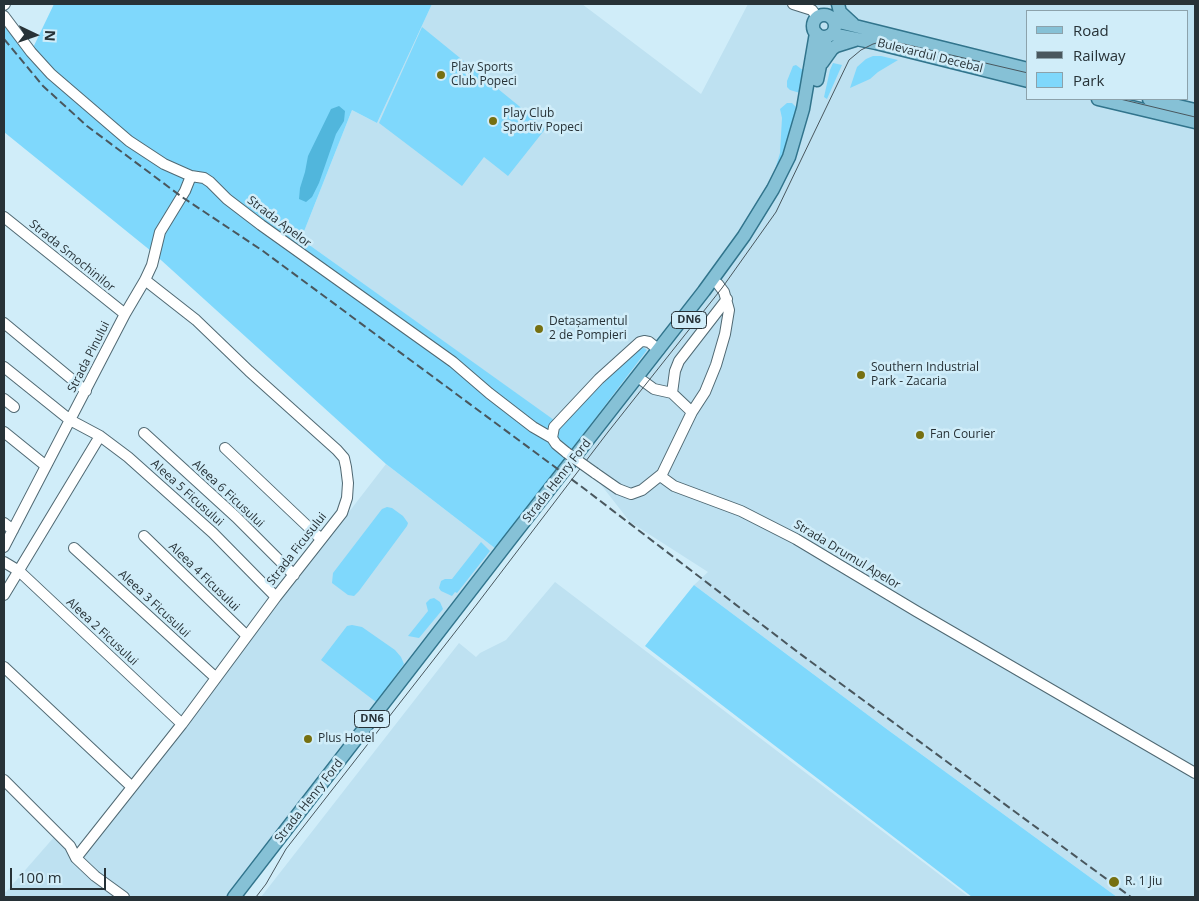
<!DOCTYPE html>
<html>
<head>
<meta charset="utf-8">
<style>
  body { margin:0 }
  #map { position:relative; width:1199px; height:901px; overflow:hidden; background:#d0edf9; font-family:"Open Sans",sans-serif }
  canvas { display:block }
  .frame { position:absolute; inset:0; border:5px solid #273237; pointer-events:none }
  .legend { position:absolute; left:1026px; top:10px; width:162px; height:90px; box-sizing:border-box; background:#d0edf9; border:1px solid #8ca2ab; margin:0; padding:6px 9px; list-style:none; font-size:15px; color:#273237 }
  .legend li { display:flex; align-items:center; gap:10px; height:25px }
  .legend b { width:25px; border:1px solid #8ca2ab }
  .north { position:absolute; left:10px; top:10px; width:50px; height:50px; -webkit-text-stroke:4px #d0edf9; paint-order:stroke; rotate:93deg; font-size:14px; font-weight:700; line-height:20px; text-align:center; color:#273237 }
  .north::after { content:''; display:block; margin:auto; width:18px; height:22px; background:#273237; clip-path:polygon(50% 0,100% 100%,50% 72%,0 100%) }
  .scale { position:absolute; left:10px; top:868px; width:96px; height:22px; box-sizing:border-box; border:2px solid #273237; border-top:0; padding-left:6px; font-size:15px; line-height:18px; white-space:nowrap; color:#273237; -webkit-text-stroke:4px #d0edf9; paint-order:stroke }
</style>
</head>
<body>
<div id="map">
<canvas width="1199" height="901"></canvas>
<div class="frame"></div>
<ul class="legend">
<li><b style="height:6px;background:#86c1d6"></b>Road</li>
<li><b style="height:6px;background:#49575e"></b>Railway</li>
<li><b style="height:14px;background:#7fd8fc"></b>Park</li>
</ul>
<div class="north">N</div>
<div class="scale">100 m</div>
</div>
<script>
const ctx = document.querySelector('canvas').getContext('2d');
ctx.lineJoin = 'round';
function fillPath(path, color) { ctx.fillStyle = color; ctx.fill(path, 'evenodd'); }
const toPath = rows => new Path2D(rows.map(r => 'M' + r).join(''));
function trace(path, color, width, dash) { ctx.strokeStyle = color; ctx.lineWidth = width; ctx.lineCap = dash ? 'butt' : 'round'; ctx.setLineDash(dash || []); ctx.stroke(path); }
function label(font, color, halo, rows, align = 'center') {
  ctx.font = font + ' "Open Sans",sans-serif'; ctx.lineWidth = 5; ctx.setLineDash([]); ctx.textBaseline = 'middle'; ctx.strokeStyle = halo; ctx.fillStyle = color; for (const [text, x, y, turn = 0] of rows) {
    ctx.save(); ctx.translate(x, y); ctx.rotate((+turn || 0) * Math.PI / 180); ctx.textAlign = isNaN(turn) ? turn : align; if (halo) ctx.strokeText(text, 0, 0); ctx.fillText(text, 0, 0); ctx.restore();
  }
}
fillPath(toPath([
  [432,4,582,4,701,94,748,4,1195,4,1195,897,1117,897,888,730,694,585,708,572,630,522,595,477,566,456,646,350,561,426,301,239,352,110,377,123],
  [1028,11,1188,11,1188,99,1028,99],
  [386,464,496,549,300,804,226,897,4,897,4,891,6,892,55,836,81,859],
  [555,582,969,897,261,897,459,643,476,657,480,653,506,640]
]), '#bee1f1');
fillPath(toPath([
  [54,4,432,4,377,123,352,110,301,239,561,425,641,346,647,350,496,549,386,464,151,251,4,132,4,22,30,54],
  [422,27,546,128,508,176,484,157,462,186,379,123],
  [873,56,881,56,898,60,878,72,870,79,850,88,857,67,866,59],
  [833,63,842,65,827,99,824,97,830,70],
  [796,65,804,71,800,93,790,90,787,87,787,81,793,66],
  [787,103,792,103,797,108,795,117,784,156,774,173,780,153,782,118,780,109],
  [387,507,392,508,403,516,408,523,407,526,359,591,354,596,348,595,332,583,333,573,382,509],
  [481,542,490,551,457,593,455,592,452,596,441,591,439,588,441,581,445,579,452,579],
  [694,585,888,730,1117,897,972,897,645,646],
  [434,598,440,602,443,609,419,638,408,636,428,611,426,603,430,599],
  [352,625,362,627,395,650,401,657,404,664,376,702,321,660,347,626]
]), '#7fd8fc');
fillPath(toPath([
  [339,106,345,111,344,121,336,134,319,183,312,197,306,202,299,199,300,188,305,172,308,156,331,109]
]), '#51b6dc');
const minor = toPath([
  [793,4,812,10,817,17],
  [4,5,5,4],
  [4,16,31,52,51,74,129,141,164,164,191,176,204,178,210,182,227,199,261,225,453,362,489,393,533,427,552,438,556,444,567,453],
  [4,217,125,314],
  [4,323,86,391],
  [4,367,70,420,100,436,128,457,213,533,276,597],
  [643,381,654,389,672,393,692,412],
  [672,393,675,371,679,361,727,299],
  [4,399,14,407],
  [4,432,46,466],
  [144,433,236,517,294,575],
  [552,438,554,427,599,379,640,342,644,341,649,342,659,350],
  [225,448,321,539],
  [595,473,618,489,631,494,642,490,662,474,692,412,705,392,716,365,725,334,729,310,724,292,718,284],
  [662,474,663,478,674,486,741,511,796,539,916,611,1195,773],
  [4,523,13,530],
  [144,536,247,636],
  [4,547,125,314,145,280,152,265,160,232,185,191,191,176],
  [74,548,216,678],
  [4,562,19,571,182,724],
  [4,595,100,436],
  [4,667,132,787],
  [4,780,70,846,76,858,95,876,124,897],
  [76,858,182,724,276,597,342,513,347,498,348,483,346,467,344,458,337,450,249,371,196,320,145,280]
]);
const major = toPath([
  [838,4,840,12,853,24],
  '813 26a11 11 0 1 1 22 0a11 11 0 1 1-22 0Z',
  [835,21,1028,69],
  [832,34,876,43,1028,81],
  [822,63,832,49,836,46,855,40],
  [817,80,826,37],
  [1098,99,1195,122],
  [1149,99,1195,110],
  [234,897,509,541,704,291,744,236,773,189,789,157,803,109,816,33]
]);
trace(minor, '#506973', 12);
trace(major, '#31748c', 15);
trace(minor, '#fff', 10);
trace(major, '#86c1d6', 12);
trace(toPath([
  [1120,99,1195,117],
  [256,897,266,884,286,849,477,604,608,432,722,288,776,212,849,60,861,50,873,44,884,41,891,41,1028,73]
]), '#49575e', 1);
trace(toPath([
  [4,39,43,86,87,126,182,197,263,251,582,487,799,653,1131,897]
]), '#49575e', 2, [8, 4]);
const minorBridge = toPath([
  [567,453,595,473]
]);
trace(minorBridge, '#506973', 12, []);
trace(minorBridge, '#fff', 10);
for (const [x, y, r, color] of [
  [441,75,5,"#767011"],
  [493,121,5,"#767011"],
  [539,329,5,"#767011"],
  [861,375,5,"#767011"],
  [920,435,5,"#767011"],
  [308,739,5,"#767011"],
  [1114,882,6,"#767011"]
]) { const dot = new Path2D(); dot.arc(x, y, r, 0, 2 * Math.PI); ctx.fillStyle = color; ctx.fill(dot); trace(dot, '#d0edf9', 2); }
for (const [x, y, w] of [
  [689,320,35],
  [372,719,35]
]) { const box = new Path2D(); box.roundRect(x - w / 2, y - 8.5, w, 17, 4); ctx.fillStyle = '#d0edf9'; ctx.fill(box); trace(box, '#273237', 1); }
label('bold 11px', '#273237', null, [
  ["DN6",689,320],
  ["DN6",372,719]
]);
label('12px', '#273237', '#d0edf9', [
  ["Bulevardul Decebal",930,56,14],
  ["Strada Apelor",279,222,37],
  ["Strada Smochinilor",72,256,39],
  ["Strada Pinului",89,357,-63],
  ["Strada Henry Ford",557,481,-52],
  ["Aleea 5 Ficusului",187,493,42],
  ["Aleea 6 Ficusului",228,494,43],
  ["Strada Ficusului",297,549,-52],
  ["Strada Drumul Apelor",847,555,31],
  ["Aleea 4 Ficusului",204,577,44],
  ["Aleea 3 Ficusului",154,604,43],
  ["Aleea 2 Ficusului",102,632,43],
  ["Strada Henry Ford",309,801,-52]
]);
label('12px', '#273237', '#d0edf9', [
  ["Play Sports",451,68],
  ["Club Popeci",451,82],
  ["Play Club",503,114],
  ["Sportiv Popeci",503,128],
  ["Detașamentul",549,322],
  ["2 de Pompieri",549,336],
  ["Southern Industrial",871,368],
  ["Park - Zacaria",871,382],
  ["Fan Courier",930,435],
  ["Plus Hotel",318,739],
  ["R. 1 Jiu",1125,882]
], 'left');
</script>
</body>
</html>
